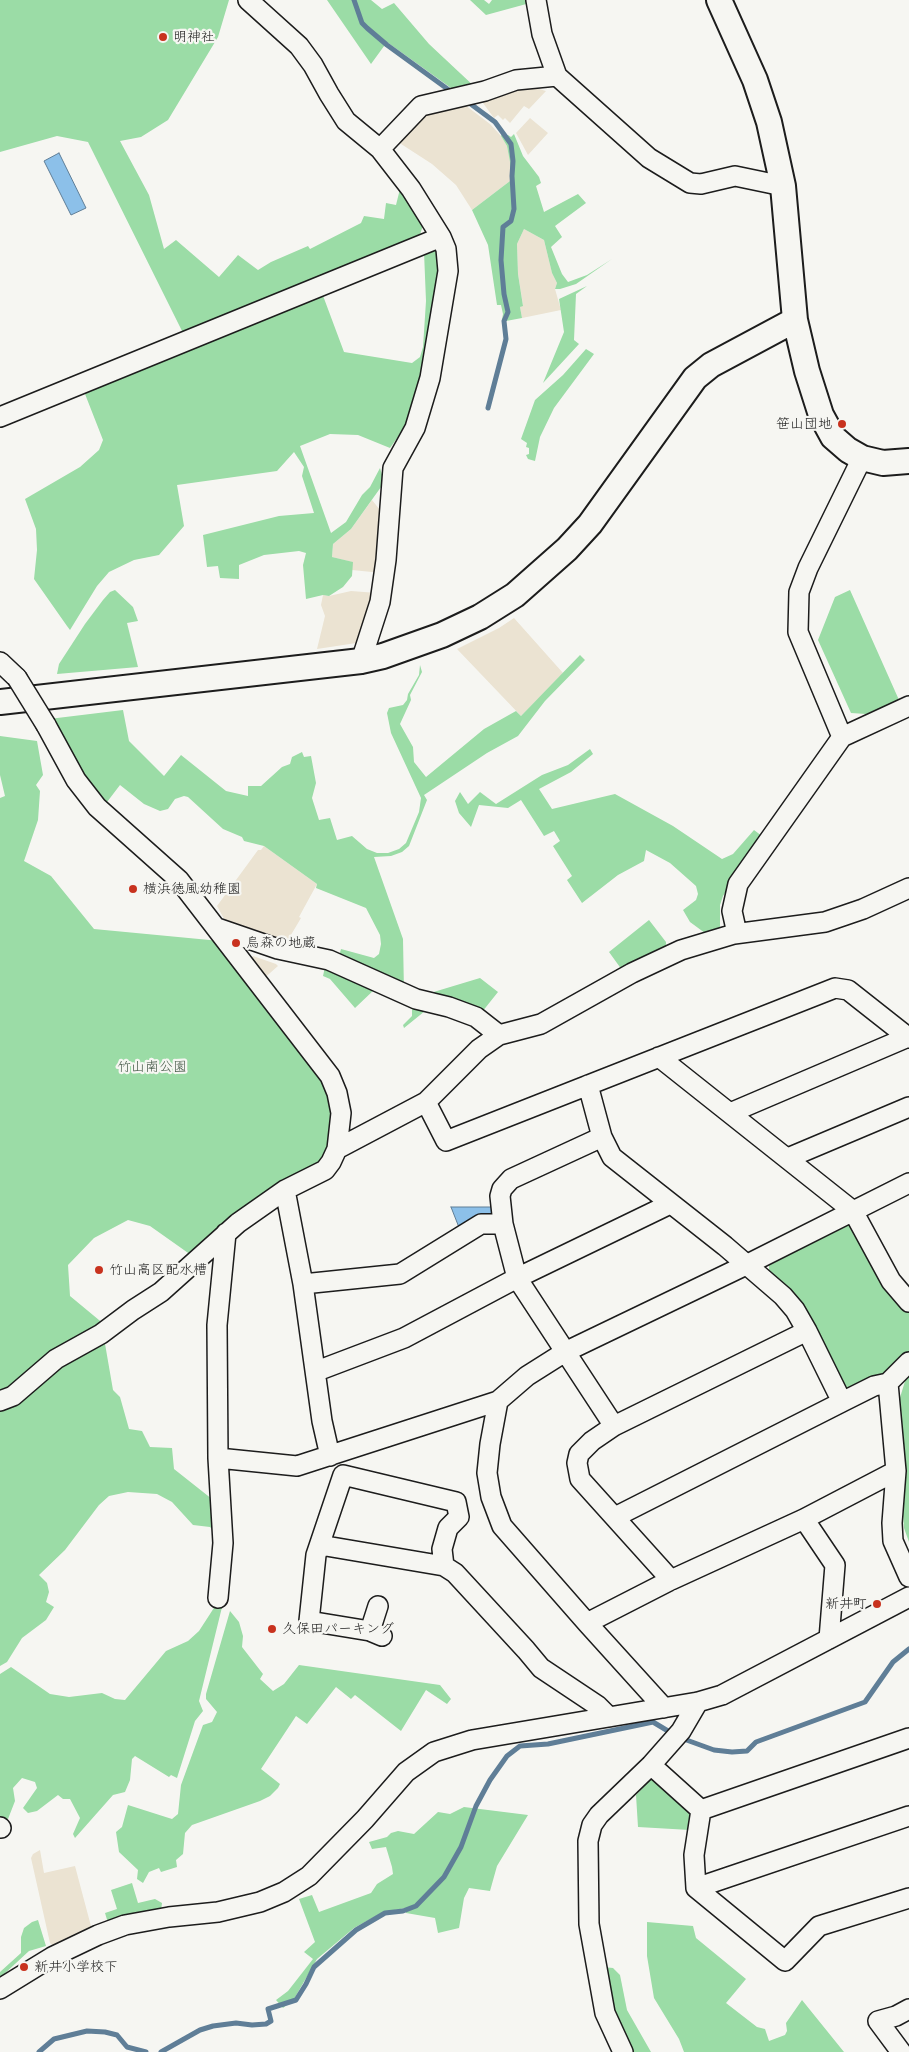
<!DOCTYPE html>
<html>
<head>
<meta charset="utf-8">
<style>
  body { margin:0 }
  canvas { display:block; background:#f6f6f2 }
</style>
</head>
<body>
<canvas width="909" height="2052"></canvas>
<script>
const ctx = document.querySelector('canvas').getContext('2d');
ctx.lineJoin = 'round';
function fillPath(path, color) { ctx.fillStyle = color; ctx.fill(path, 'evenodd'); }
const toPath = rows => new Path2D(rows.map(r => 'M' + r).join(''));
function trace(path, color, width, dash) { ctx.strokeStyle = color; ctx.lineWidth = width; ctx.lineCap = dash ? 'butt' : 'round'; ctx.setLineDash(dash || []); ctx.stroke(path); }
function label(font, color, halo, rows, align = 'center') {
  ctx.font = font + ' "Shantell Sans","Klee One",sans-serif'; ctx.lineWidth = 4.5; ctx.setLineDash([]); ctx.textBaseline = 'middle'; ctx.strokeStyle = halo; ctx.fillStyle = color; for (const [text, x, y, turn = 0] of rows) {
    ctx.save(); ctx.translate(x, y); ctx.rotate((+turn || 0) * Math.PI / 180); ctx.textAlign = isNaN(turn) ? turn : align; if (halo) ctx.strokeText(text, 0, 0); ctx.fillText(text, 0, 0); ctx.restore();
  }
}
fillPath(toPath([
  [529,86,546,91,529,109,524,106,510,123,505,118,503,120,498,115,494,118,480,99],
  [465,105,490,124,501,136,507,146,510,162,510,181,472,210,456,185,432,164,398,142,422,115],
  [530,118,548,133,528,155,516,133],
  [524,229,544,240,552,273,557,283,555,289,561,310,522,318,520,307,523,305,518,274,517,244],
  [372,500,384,515,382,573,352,570,352,562,332,557,333,544,351,529],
  [351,591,377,593,363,642,317,649,325,616,321,605,323,595,329,596],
  [514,618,563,673,521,716,457,649,499,628],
  [264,846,317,884,299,917,301,918,285,945,228,926,217,906,258,850,261,850],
  [253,956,276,964,278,966,262,980,247,962],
  [40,1850,44,1873,75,1866,92,1930,54,1947,50,1943,31,1858,33,1854]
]), '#ebe3d2');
fillPath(toPath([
  [0,0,229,0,218,37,168,120,141,137,120,141,149,195,164,249,176,240,219,277,238,255,258,270,271,262,308,246,310,249,361,223,364,216,384,219,386,203,396,205,401,185,424,222,418,241,183,333,88,142,57,136,0,152],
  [327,0,371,0,382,9,394,3,429,44,476,88,458,93,387,42,371,64],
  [470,0,484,0,489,4,492,0,528,0,530,3,486,15],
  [502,134,505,137,508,135,511,137,514,134,523,156,539,177,541,183,536,186,544,212,578,194,586,203,555,226,562,237,551,247,562,274,568,282,587,275,612,259,576,284,560,289,555,289,557,283,552,273,544,240,524,229,517,244,518,274,523,306,520,307,522,318,506,321,502,320,503,314,501,305,497,305,488,245,472,210,510,181,510,162,507,146,501,136],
  [431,250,436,251,442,258,425,365,407,424,390,448,358,435,330,434,300,446,331,533,346,522,362,495,370,487,380,468,383,478,381,487,351,529,333,544,332,557,353,562,352,576,343,587,329,596,323,595,306,599,303,565,306,553,299,551,264,555,239,565,239,579,220,578,218,566,207,567,203,535,279,516,314,513,302,476,304,467,294,452,277,471,177,485,184,526,159,555,134,560,109,572,97,586,70,630,67,626,34,579,37,550,36,529,25,499,80,467,99,450,103,440,85,394,89,384,322,293,344,352,412,363,420,357,423,347,426,301,424,252],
  [587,286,576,294,574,340,579,344,543,383,564,332,559,299],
  [586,349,594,354,554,408,540,437,535,461,528,459,526,455,529,454,529,448,526,447,527,443,521,439,535,400,563,375],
  [115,590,133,607,138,621,127,623,138,667,57,674,59,664,85,624,103,600,110,592],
  [850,590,899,700,866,714,851,713,818,640,835,597],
  [580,655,585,660,545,701,518,736,487,753,424,795,427,800,409,846,402,852,391,856,374,857,403,939,404,992,338,960,341,949,374,958,379,954,381,944,380,935,366,908,316,888,317,884,264,846,244,841,242,837,223,829,188,797,184,796,175,799,168,809,160,811,144,804,120,785,104,806,95,796,49,719,123,710,129,741,164,776,181,755,226,791,248,796,248,786,261,786,282,767,290,764,292,757,302,752,304,757,311,756,316,783,312,798,319,820,330,818,337,840,352,836,367,849,377,853,388,853,399,849,406,843,419,812,421,798,391,733,387,713,389,708,403,705,407,700,408,694,419,675,420,665,422,672,410,695,411,700,400,724,413,747,414,762,426,777,484,729,516,711,521,716],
  [0,736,37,741,43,775,36,785,40,791,38,820,24,861,51,876,94,929,220,941,333,1094,337,1118,322,1170,191,1255,150,1226,128,1220,94,1238,68,1265,70,1296,105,1325,104,1338,113,1390,120,1397,129,1429,142,1431,150,1447,172,1448,174,1469,217,1503,213,1530,210,1527,193,1525,172,1502,157,1494,128,1492,109,1496,99,1505,65,1550,39,1575,47,1583,49,1592,46,1602,54,1607,46,1620,22,1638,7,1662,0,1666,0,798,5,796,0,775],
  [590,749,593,754,571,772,539,789,552,809,615,794,673,826,722,859,733,854,754,830,762,836,723,896,720,905,720,928,717,933,709,936,690,922,683,910,696,900,698,894,696,886,670,863,646,850,644,861,618,875,582,903,567,880,572,876,553,846,560,841,554,831,544,836,521,800,508,808,479,805,471,827,459,813,455,801,460,792,468,804,480,792,496,804,542,775,568,765],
  [649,920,666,942,666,948,622,970,609,952],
  [326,962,473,1021,425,1011,404,1028,403,1025,412,1016,412,1009,375,989,355,1008,330,979,323,976],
  [480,978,498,992,478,1017,417,997],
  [849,1221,909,1310,909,1354,888,1377,842,1391,807,1313,796,1297,772,1276,769,1270,769,1263],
  [909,1375,909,1542,904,1528,899,1456,898,1404,906,1378],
  [221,1597,223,1603,199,1701,203,1711,195,1721,177,1778,171,1775,169,1777,135,1756,132,1759,130,1780,125,1792,113,1795,75,1838,73,1834,80,1818,70,1799,63,1799,58,1795,37,1811,28,1813,23,1808,37,1788,35,1782,22,1778,13,1788,15,1801,8,1819,3,1822,0,1820,0,1674,11,1667,50,1694,69,1697,102,1693,115,1699,125,1700,166,1651,188,1641,199,1631],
  [230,1611,239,1622,243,1636,242,1647,263,1674,260,1679,273,1691,284,1684,299,1665,440,1685,451,1699,447,1704,426,1690,401,1731,355,1695,351,1699,336,1687,307,1724,296,1716,261,1769,280,1784,278,1788,270,1796,260,1801,192,1825,185,1833,183,1854,176,1860,177,1867,161,1872,159,1868,149,1872,143,1883,137,1879,138,1870,119,1852,116,1832,122,1827,128,1805,172,1819,178,1814,181,1785,203,1725,212,1722,217,1712,206,1699,206,1694],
  [651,1779,692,1814,690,1830,638,1827,636,1795],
  [464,1807,528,1815,497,1866,490,1891,469,1888,464,1898,459,1928,438,1933,435,1918,406,1913,406,1908,383,1912,354,1928,317,1959,294,1999,283,2008,276,2000,288,1991,313,1959,304,1952,315,1942,299,1899,312,1895,319,1912,371,1893,377,1884,393,1874,392,1867,386,1847,372,1849,369,1842,387,1837,391,1833,398,1831,414,1834,438,1812,450,1814],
  [132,1883,138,1903,155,1899,162,1903,161,1911,108,1923,105,1913,117,1909,111,1890],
  [38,1920,46,1946,29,1951,2,1976,0,1976,0,1972,21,1953,21,1937,24,1928,32,1922],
  [647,1922,693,1926,696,1938,746,1979,726,2003,757,2027,765,2029,769,2041,785,2035,787,2031,786,2023,802,2000,844,2052,684,2052,679,2039,654,1998,647,1956],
  [603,1967,613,1968,620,1975,627,2010,651,2052,631,2052,610,2003]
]), '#9bdca6');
const water = toPath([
  [59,153,86,208,71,215,44,161,59,153],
  [451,1207,495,1207,496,1215,460,1230,451,1207]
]);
fillPath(water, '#8cc0e9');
trace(water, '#5f7e97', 1);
trace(toPath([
  [354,0,362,23,367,28,387,45,453,93],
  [468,102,495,122,511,144,513,161,512,176,514,209,511,221,503,227,501,260,504,294,508,312,504,321,506,339,488,408],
  [681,1738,714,1750,732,1752,747,1751,756,1742,865,1702,893,1662,909,1649],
  [39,2052,54,2039,87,2031,105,2032,117,2035,127,2047,146,2052],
  [161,2052,200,2030,213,2026,236,2023,252,2025,266,2024,271,2021,268,2009,296,2000,306,1984,314,1967,356,1930,385,1913,403,1911,416,1906,444,1877,461,1847,476,1806,490,1780,507,1756,520,1746,548,1744,653,1722,673,1734]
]), '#5f7e97', 5);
const minor = toPath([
  [248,0,299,46,313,65,329,94,346,121,380,149,411,189,441,237,446,249,448,271,430,378,415,428,393,468,386,560,380,602,361,661],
  [536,0,542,34,557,76,649,158,690,183,701,184,735,176,783,186],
  [380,149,421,106,485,91,516,80,557,76],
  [0,417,441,237],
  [0,662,17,678],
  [842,737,798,632,799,592,808,568,862,458],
  [217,928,278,949,329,960,416,999,449,1007,476,1017,499,1035],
  [734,934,736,929,732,911,738,884,842,737,909,706],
  [659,1057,853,1211,891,1281,909,1302],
  [588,1085,602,1137,612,1157,725,1246,783,1296,795,1310,807,1331,842,1402,874,1386,888,1383],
  [426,1102,446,1141,835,988,848,990,909,1038],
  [730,1113,908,1037],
  [602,1137,511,1179,502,1189,500,1196,503,1224,517,1278,614,1426],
  [337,1149,426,1102,479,1049,499,1035,541,1024,632,973,681,950,734,934,825,922,863,909,909,888],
  [788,1158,909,1107],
  [285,1190,303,1284,322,1421,330,1456],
  [303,1284,400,1274,481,1224,503,1224],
  [909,1362,888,1383,896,1471,892,1523,893,1541,909,1577],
  [317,1371,404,1338,517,1278,670,1204],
  [0,1401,13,1396,56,1359,101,1334,133,1310,161,1292,238,1223,285,1190,325,1170,331,1162,337,1149,341,1113,337,1093,330,1076,179,880,97,807,76,780,46,725],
  [498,1401,490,1444,487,1473,491,1497,502,1526,587,1623,664,1708],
  [218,1458,297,1466,498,1401,527,1376,565,1352,746,1265,909,1183],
  [615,1517,842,1402],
  [804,1519,835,1565,829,1639],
  [320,1545,444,1566,455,1573,526,1650,541,1668,598,1706,609,1717],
  [671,1580,580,1479,577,1463,579,1454,592,1441,614,1426,807,1331],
  [218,1598,223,1543,218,1458,217,1325,226,1233],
  [587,1623,671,1580,804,1519,896,1471],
  [370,1631,378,1606],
  [382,1636,370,1631,309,1621,316,1555,343,1475,456,1502,459,1517,448,1528,442,1549,444,1566],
  [651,1765,701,1810,694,1855,696,1888,785,1961,819,1926,909,1898],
  [701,1810,909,1738],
  [0,1827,1,1828],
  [696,1888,909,1816],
  [0,1989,52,1957,98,1935,125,1925,169,1917,218,1912,260,1902,284,1892,309,1876,365,1819,406,1772,434,1752,472,1740,698,1702,722,1695,909,1597],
  [623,2052,605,2013,589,1924,588,1841,592,1825,599,1815,651,1765,681,1731,698,1702],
  [901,2052,878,2021,896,2016,909,2009]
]);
const tertiary = toPath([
  [719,0,755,80,769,122,783,186,795,320,807,371,821,415,833,437,848,450,862,458,883,463,909,461],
  [0,702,361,661,383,656,442,635,480,617,515,595,567,549,590,524,695,378,711,365,795,320]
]);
trace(minor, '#1c1c1c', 22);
trace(tertiary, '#1c1c1c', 28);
trace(minor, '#f6f6f2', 19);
trace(tertiary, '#f6f6f2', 24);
const minorBridge = toPath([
  [17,678,46,725]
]);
trace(minorBridge, '#1c1c1c', 22, []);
trace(minorBridge, '#f6f6f2', 19);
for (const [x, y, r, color] of [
  [163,37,5,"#c8321e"],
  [842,424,5,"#c8321e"],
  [133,889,5,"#c8321e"],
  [236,943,5,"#c8321e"],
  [99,1270,5,"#c8321e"],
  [877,1604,5,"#c8321e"],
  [272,1629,5,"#c8321e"],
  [24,1967,5,"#c8321e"]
]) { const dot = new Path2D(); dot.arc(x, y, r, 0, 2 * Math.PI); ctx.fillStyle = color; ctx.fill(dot); trace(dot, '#f6f6f2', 2); }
label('14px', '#1c1c1c', '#f6f6f2', [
  ["明神社",173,37],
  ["笹山団地",832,424,"right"],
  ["横浜徳風幼稚園",143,889],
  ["烏森の地蔵",246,943],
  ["竹山高区配水槽",109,1270],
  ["新井町",867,1604,"right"],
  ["久保田パーキング",282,1629],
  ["新井小学校下",34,1967]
], 'left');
label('14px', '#425645', '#f6f6f2', [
  ["竹山南公園",152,1067]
]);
</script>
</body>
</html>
